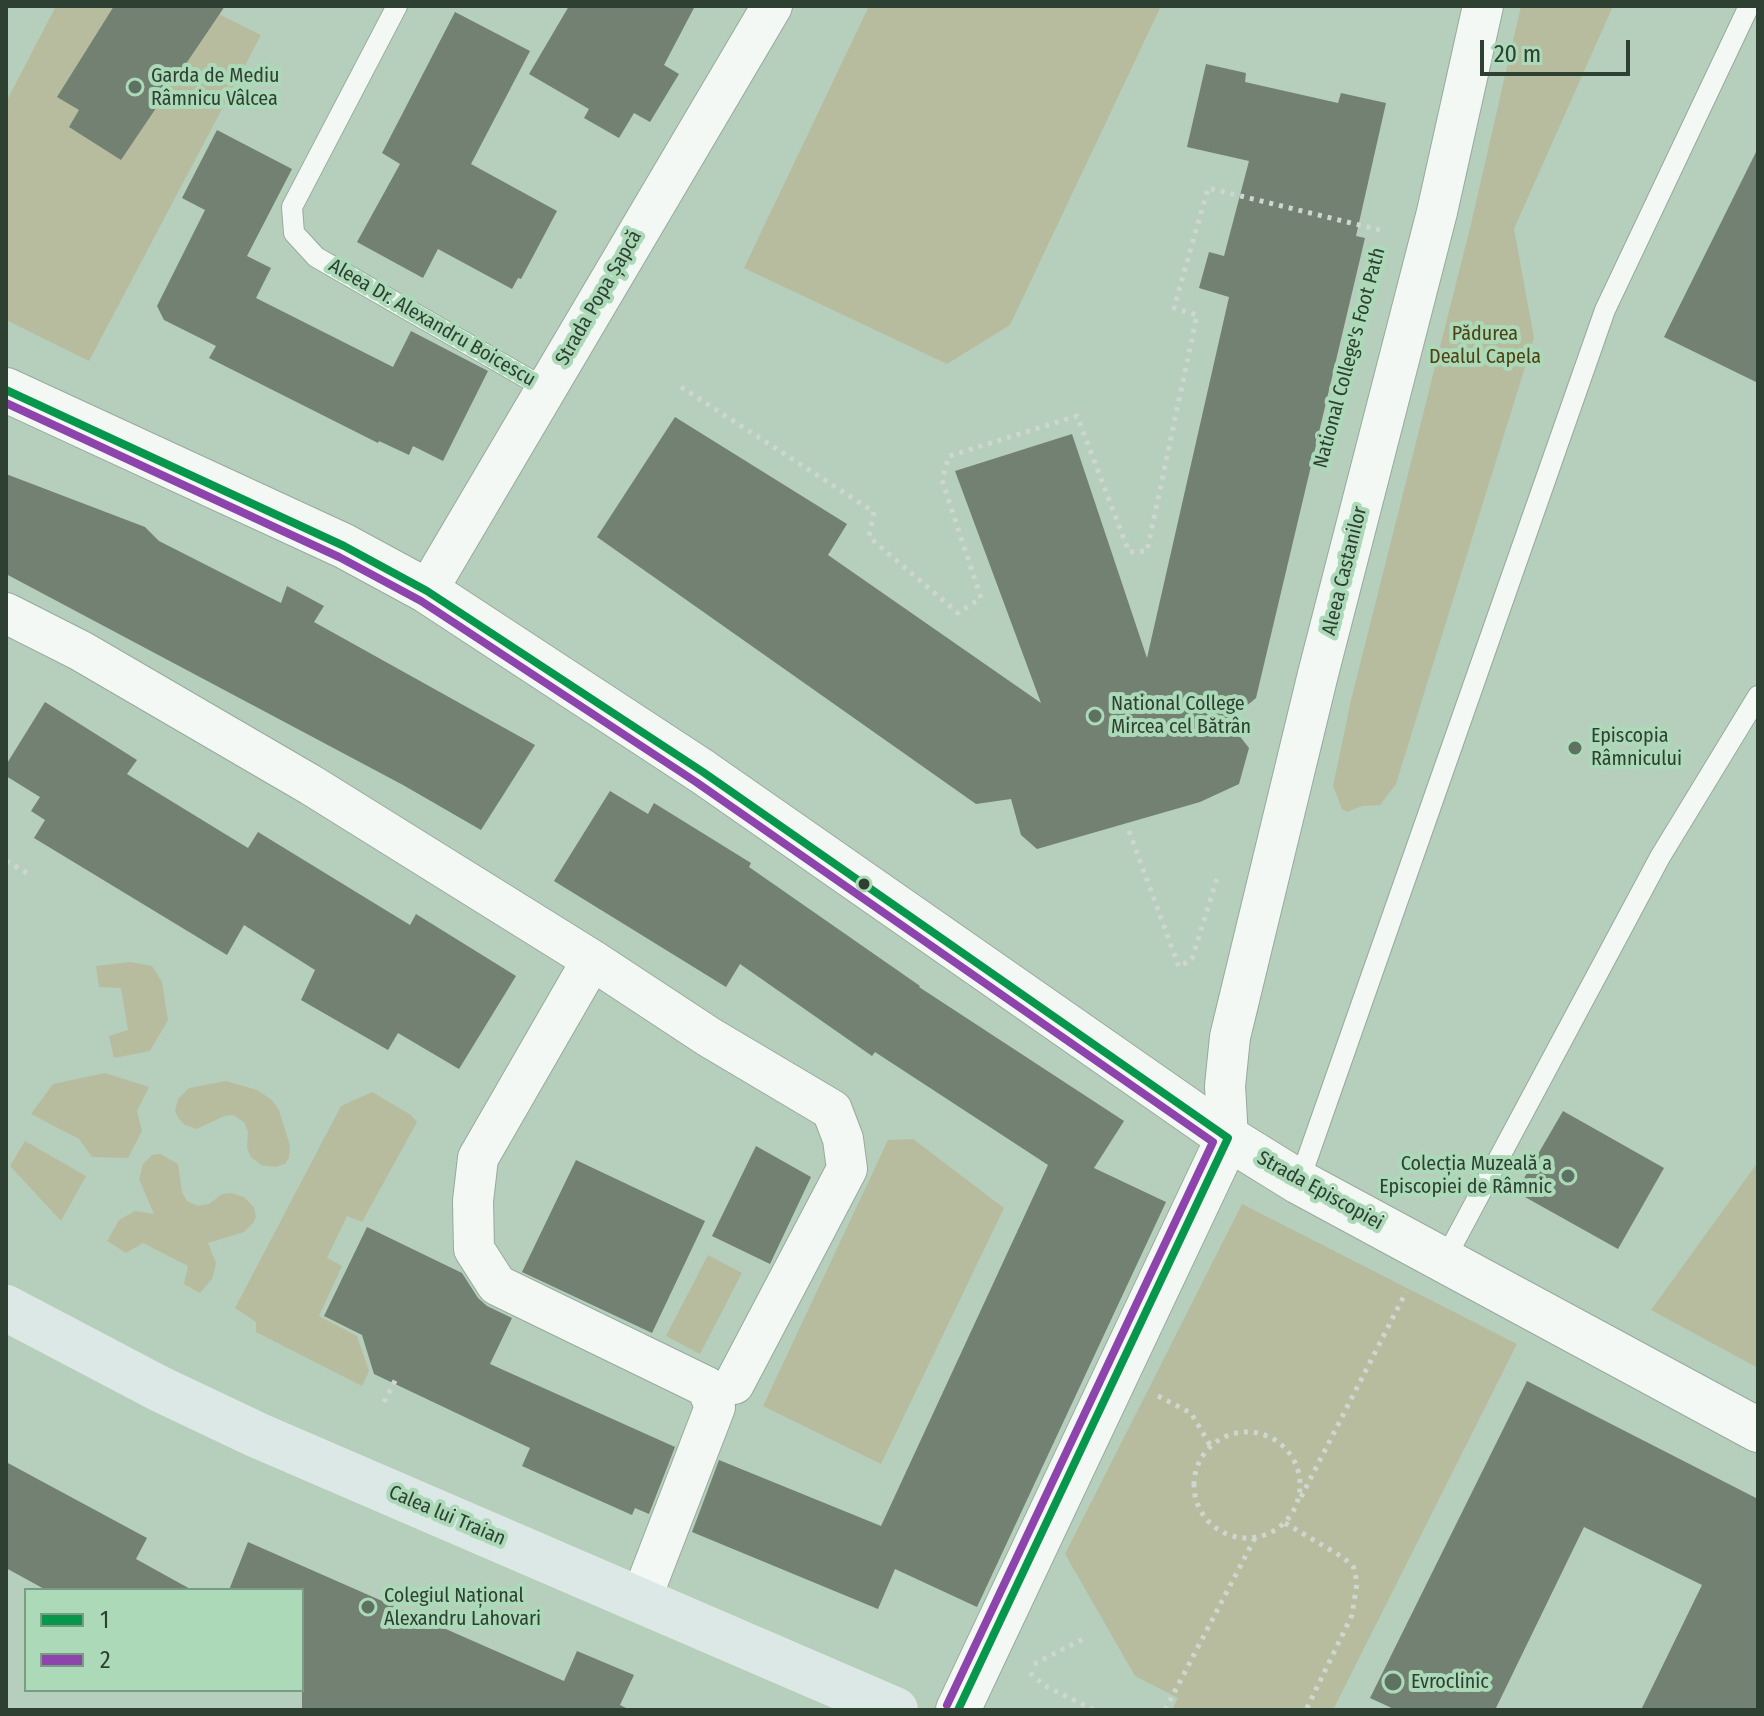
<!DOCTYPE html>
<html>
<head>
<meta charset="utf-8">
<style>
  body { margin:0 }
  #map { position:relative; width:1764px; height:1716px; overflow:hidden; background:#b6cebc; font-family:"Fira Sans Condensed",sans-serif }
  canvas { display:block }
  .frame { position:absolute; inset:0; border:8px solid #2e4032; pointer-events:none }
  .legend { position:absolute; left:24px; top:1588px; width:280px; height:104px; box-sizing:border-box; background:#acd9b7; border:2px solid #7a9c82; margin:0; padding:10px 14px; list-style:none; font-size:24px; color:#2e4032 }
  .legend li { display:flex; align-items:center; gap:16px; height:40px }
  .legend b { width:40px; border:2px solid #7a9c82 }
  .scale { position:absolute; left:1480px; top:40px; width:150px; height:36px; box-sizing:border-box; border:4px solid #2e4032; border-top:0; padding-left:10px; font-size:24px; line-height:28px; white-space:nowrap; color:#2e4032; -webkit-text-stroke:6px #acd9b7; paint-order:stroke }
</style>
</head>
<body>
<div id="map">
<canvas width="1764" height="1716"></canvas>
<div class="frame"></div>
<ul class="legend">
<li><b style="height:10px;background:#07974c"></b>1</li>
<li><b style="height:10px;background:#8e44ad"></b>2</li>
</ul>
<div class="scale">20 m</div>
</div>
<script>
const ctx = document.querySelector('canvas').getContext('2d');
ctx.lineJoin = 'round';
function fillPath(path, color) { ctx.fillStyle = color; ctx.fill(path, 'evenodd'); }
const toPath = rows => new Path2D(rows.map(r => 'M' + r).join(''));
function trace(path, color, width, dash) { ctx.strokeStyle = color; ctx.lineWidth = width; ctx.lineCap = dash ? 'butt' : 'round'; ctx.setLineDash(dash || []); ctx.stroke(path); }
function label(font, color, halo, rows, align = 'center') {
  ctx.font = font + ' "Fira Sans Condensed",sans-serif'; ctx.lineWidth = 8; ctx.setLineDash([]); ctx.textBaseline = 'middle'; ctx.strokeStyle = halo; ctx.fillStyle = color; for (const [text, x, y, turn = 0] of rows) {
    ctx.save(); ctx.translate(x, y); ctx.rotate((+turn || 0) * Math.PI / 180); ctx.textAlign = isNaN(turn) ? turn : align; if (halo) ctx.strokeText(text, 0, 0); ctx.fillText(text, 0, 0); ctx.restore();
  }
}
fillPath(toPath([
  [56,6,203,6,261,35,89,361,6,320,6,102],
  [869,6,1161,6,1010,325,947,364,744,268],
  [1521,6,1613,6,1514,229,1534,338,1396,784,1380,805,1362,806,1347,812,1342,809,1333,786,1351,700,1471,224],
  [130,962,152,966,162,982,168,1020,150,1051,114,1058,109,1036,128,1030,121,988,99,987,96,966],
  [105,1073,149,1087,137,1111,142,1131,128,1158,92,1157,79,1139,31,1114,53,1084],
  [226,1081,257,1090,272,1100,279,1110,290,1146,289,1158,285,1164,275,1167,261,1165,251,1157,247,1148,248,1132,244,1122,233,1115,224,1116,197,1129,185,1125,179,1119,175,1111,178,1099,189,1088],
  [372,1092,411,1115,417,1122,362,1222,347,1216,327,1258,342,1266,319,1316,357,1336,369,1371,362,1386,256,1332,256,1322,235,1308,341,1106],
  [913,1139,1004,1208,881,1464,763,1406,888,1140],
  [25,1141,86,1176,61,1221,10,1166],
  [160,1154,178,1164,182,1192,187,1201,198,1206,209,1204,222,1194,231,1193,244,1197,254,1207,256,1217,253,1223,244,1232,208,1243,216,1263,212,1279,200,1293,184,1284,188,1266,143,1243,126,1253,107,1241,119,1220,135,1211,154,1214,139,1179,143,1164,152,1155],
  [1758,1162,1758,1368,1651,1310],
  [1242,1204,1517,1344,1333,1710,1172,1710,1178,1698,1135,1676,1065,1554],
  [708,1255,742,1273,700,1354,666,1336]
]), '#b8bc9e');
fillPath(toPath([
  [114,6,225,6,121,160,69,127,79,110,57,97],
  [569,6,695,6,664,65,679,74,650,122,634,113,619,138,584,118,589,109,529,74],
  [455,12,530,51,471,164,557,211,521,279,518,278,512,289,438,249,423,278,357,242,400,164,382,153],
  [1206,64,1246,73,1245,82,1338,103,1341,93,1386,103,1356,236,1365,238,1256,698,1228,721,1249,748,1239,784,1200,802,1037,849,1021,835,1011,799,976,804,597,537,675,417,847,524,828,555,1041,703,955,471,1072,434,1147,658,1229,297,1199,288,1209,252,1224,256,1249,161,1187,147],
  [217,130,292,169,247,256,271,268,256,298,393,367,411,331,488,371,443,461,413,446,409,455,379,441,378,443,209,358,216,346,164,320,157,306,205,210,182,198],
  [1758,148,1758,383,1664,337],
  [6,474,145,527,159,541,281,603,287,586,324,606,314,622,535,745,481,830,403,785,6,574],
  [45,702,137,760,127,774,248,848,258,832,410,925,416,914,516,976,459,1069,398,1033,388,1050,301,1000,315,970,244,925,227,955,34,838,45,820,31,811,40,797,6,776,6,765],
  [610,791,648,814,654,803,751,863,749,867,920,986,919,987,1124,1121,1094,1168,1166,1202,977,1607,895,1569,878,1609,692,1532,719,1460,881,1526,1048,1165,875,1052,872,1056,740,964,726,987,554,881],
  [1563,1111,1664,1168,1618,1249,1516,1192],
  [756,1146,811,1177,770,1264,712,1236],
  [576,1160,705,1221,652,1333,522,1272],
  [367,1227,462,1273,478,1298,487,1306,512,1318,490,1364,675,1447,649,1514,635,1508,632,1515,522,1466,530,1448,374,1374,362,1335,324,1316],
  [1527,1381,1758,1499,1758,1710,1641,1710,1702,1585,1584,1527,1495,1710,1396,1710,1370,1698],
  [6,1462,147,1538,136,1559,192,1590,46,1590,6,1568],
  [248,1542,564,1681,577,1651,634,1675,620,1705,630,1710,302,1710,302,1590,229,1590]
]), '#728172');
const lane = toPath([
  [397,6,292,207,294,233,316,257,546,389],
  [1299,1182,1605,310,1749,6],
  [1445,1259,1660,857,1758,696]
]);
const street = toPath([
  [427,591,772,6],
  [6,613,81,651,311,785,592,960,709,1037,832,1110,843,1139,847,1169,734,1384],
  [592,960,478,1158,473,1201,474,1249,497,1285,707,1387,715,1407,641,1599],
  [1228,1138,1225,1086,1230,1037,1318,674,1437,212,1483,6]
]);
const secondary = toPath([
  [6,390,344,546,427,591,703,772,1228,1138,1299,1182,1758,1430],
  [958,1710,1228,1138]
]);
const primary = toPath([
  [6,1308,160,1389,257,1435,895,1710]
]);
trace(lane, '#97aa9c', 22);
trace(street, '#97aa9c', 42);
trace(secondary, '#97aa9c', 46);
trace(primary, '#dee9e1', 46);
trace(toPath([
  [681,387,874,512,869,537,958,613,981,598,942,480,949,456,1077,416,1129,552,1147,551,1197,315,1174,308,1208,188,1384,231],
  [1129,831,1179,967,1192,959,1218,875],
  [6,861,31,875],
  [1158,1396,1191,1413,1210,1445],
  [384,1402,397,1377],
  '1194 1485a53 53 0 1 1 106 0a53 53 0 1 1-106 0Z',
  [1301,1497,1406,1292],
  [1285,1523,1344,1558,1354,1568,1357,1583,1352,1615,1306,1710],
  [1034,1664,1083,1639],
  [1030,1673,1045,1686,1094,1710],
  [1165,1710,1255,1538]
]), '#ced6d0', 5, [4, 6]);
trace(lane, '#f4f8f5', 20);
trace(street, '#f4f8f5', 40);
trace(secondary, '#f4f8f5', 44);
trace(primary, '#dbe8e6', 44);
trace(toPath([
  [6,390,344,546,427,591,703,772,1228,1138,958,1710]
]), '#07974c', 8);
trace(toPath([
  [6,403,339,557,421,601,696,782,1213,1142,947,1705]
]), '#8e44ad', 8);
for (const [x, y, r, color] of [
  [135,87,8,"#5e7262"],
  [1095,716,8,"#5e7262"],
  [1575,748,8,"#5e7262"],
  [864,884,7,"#2e4032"],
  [1568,1176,8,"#5e7262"],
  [368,1607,8,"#5e7262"],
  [1393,1682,10,"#5e7262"]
]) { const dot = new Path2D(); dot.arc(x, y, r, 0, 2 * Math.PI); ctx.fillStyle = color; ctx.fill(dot); trace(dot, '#acd9b7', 3); }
label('20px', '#2e4032', '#acd9b7', [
  ["Garda de Mediu",151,76],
  ["Râmnicu Vâlcea",151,99],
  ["National College",1111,704],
  ["Mircea cel Bătrân",1111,727],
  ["Episcopia",1591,736],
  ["Râmnicului",1591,759],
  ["Colecția Muzeală a",1552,1164,"right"],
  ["Episcopiei de Râmnic",1552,1187,"right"],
  ["Colegiul Național",384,1596],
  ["Alexandru Lahovari",384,1619],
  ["Evroclinic",1411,1682]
], 'left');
label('20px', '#2e4032', '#acd9b7', [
  ["Strada Popa Șapcă",599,298,-60],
  ["Aleea Dr. Alexandru Boicescu",432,323,30],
  ["National College's Foot Path",1350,358,-75],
  ["Aleea Castanilor",1345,571,-76],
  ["Strada Episcopiei",1320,1191,29],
  ["Calea lui Traian",447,1516,23]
]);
label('20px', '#4f4112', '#acd9b7', [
  ["Pădurea",1485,334],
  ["Dealul Capela",1485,357]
]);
</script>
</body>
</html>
